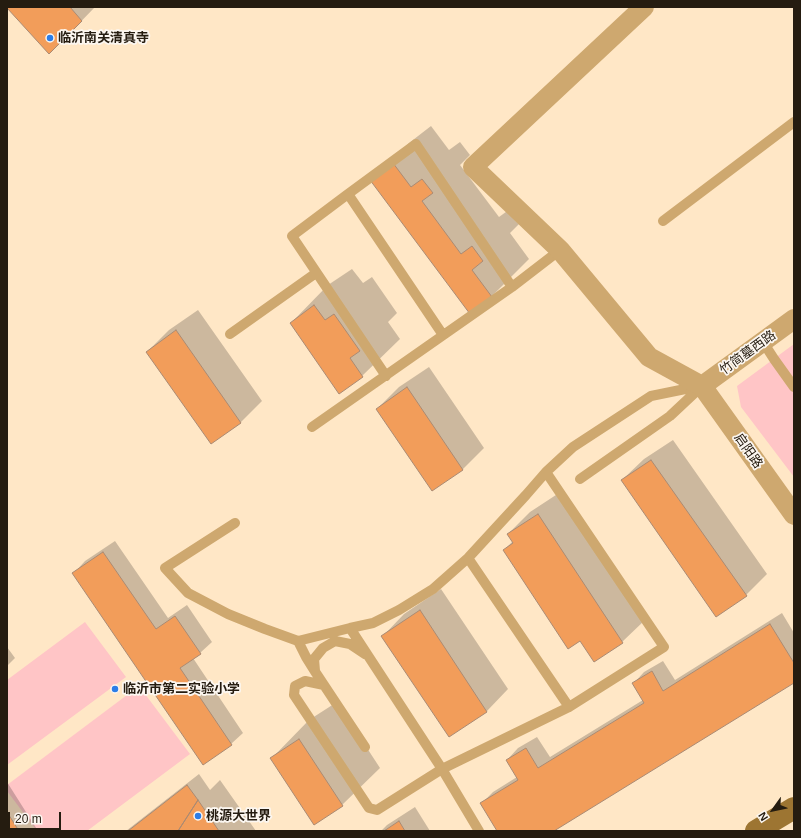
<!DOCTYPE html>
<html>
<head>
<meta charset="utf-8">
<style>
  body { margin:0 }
  #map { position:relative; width:801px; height:838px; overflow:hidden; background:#ffe7c6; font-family:Arial,sans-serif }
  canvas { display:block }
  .frame { position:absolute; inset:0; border:8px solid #251c10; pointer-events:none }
  .north { position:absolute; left:753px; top:790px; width:40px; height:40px; -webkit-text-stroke:3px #fcf7f1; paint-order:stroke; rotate:237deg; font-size:11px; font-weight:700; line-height:16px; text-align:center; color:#251c10 }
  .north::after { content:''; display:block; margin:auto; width:14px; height:18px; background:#251c10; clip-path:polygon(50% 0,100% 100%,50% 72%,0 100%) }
  .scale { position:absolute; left:8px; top:812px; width:53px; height:18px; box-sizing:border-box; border:2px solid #251c10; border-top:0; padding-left:5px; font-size:12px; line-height:14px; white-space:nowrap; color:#251c10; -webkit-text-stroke:3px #fcf7f1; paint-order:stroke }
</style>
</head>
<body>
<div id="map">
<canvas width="801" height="838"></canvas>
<div class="frame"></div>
<div class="north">N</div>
<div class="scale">20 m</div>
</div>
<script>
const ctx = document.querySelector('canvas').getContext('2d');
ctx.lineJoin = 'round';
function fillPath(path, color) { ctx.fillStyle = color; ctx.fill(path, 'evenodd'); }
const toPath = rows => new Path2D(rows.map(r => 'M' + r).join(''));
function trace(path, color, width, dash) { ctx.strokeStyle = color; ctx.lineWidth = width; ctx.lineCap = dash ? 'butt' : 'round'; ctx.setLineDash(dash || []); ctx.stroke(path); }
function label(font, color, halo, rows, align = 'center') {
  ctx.font = font + ' Arial,"Noto Sans SC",sans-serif'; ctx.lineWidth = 3.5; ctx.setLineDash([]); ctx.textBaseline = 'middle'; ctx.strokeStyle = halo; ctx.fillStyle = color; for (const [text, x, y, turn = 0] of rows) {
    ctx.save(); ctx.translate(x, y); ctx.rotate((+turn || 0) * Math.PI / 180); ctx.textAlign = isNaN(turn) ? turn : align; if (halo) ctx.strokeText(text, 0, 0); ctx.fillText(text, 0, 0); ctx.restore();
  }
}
fillPath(toPath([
  [794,344,794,477,741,407,737,386],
  [85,622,126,677,7,765,7,680],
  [139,686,190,754,87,831,37,831,7,791,7,785]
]), '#ffc5c6');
fillPath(toPath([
  [7,7,95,7,65,38],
  [431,126,449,150,460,142,470,155,460,165,499,217,510,209,520,223,510,233,529,259,492,296,470,312,371,180,409,143],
  [352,269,363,283,372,277,397,313,388,322,400,339,362,376,291,323,328,285],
  [198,310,262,401,241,422,211,443,147,352,169,330],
  [429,367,484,448,463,469,432,490,377,409,399,387],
  [673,440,767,574,746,595,622,480,644,459],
  [559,493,644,621,622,642,580,640,504,550,513,541,508,534,530,512],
  [115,541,168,618,187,605,212,642,200,653,193,658,243,733,231,744,203,763,74,573,85,561],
  [441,589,508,689,487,711,449,736,383,636,404,614],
  [782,613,794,633,794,682,552,831,498,831,481,804,493,792,517,777,507,760,518,748,537,737,550,757,643,700,633,684,644,672,663,661,675,680],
  [7,647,15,658,7,666],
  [337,702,380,768,342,805,272,758,309,720],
  [199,774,210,790,220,780,256,831,126,831],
  [7,782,38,831,7,831],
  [415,807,430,831,381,831,387,825]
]), '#0003');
const building = toPath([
  [7,7,70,7,82,21,49,54,7,8,7,7],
  [393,163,411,187,422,179,433,193,422,201,461,254,472,246,483,261,472,270,492,297,470,314,370,180,393,163],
  [314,305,325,320,334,314,360,351,350,358,363,377,339,394,290,323,314,305],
  [176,330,241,423,211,444,146,352,176,330],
  [407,387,463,470,432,491,376,409,407,387],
  [651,460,747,596,716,617,621,480,651,460],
  [538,514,623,643,594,662,580,641,568,649,503,550,513,543,507,534,538,514],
  [103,552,156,629,175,616,201,654,180,668,232,745,203,765,72,573,103,552],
  [420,610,487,712,449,737,381,636,420,610],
  [770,624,794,663,794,683,554,831,497,831,480,803,518,780,506,760,526,748,538,768,644,703,632,683,652,671,663,691,770,624],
  [299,739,343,806,314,825,270,758,299,739],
  [187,785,198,800,178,831,128,831,187,785],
  [198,800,219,831,178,831,198,800],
  [7,812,19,831,7,831,7,812],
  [399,821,405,831,384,831,399,821]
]);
fillPath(building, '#f29d5a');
trace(building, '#aa8a73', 1);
trace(toPath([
  [663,221,794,122],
  [512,287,560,250],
  [230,334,316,273],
  [763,342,774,359,794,387],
  [386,376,292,236,348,194,443,335],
  [312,427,512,287,416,144,348,194],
  [580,479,670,416,702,386],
  [235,523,165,568,188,593,228,614,265,629,298,641,350,628,373,623,399,610,433,589,468,558,526,495,546,472,573,447,651,396,700,386],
  [468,558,569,707],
  [350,628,442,769,479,831],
  [298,641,306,657,316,673,365,747],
  [315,671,314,659,323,648,335,641,350,644,365,654],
  [324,685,305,681,295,686,294,695,369,808,377,810,442,769,569,707,664,647,546,472]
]), '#cea86f', 10);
trace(toPath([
  [644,7,473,167,560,250,649,357,702,386,794,515],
  [702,386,794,319]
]), '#cea86f', 20);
trace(toPath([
  [756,831,794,808]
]), '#9d7532', 22);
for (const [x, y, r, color] of [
  [50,38,4,"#2b7de8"],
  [115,689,4,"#2b7de8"],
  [198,816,4,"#2b7de8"]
]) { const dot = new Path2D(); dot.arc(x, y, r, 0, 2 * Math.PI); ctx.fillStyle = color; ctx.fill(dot); trace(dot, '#fcf7f1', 1.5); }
label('bold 13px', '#251c10', '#fcf7f1', [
  ["临沂南关清真寺",58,38],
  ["临沂市第二实验小学",123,689],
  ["桃源大世界",206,816]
], 'left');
label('13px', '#251c10', '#fcf7f1', [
  ["竹简墓西路",748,353,-36],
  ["启阳路",748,451,55]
]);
</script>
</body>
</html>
